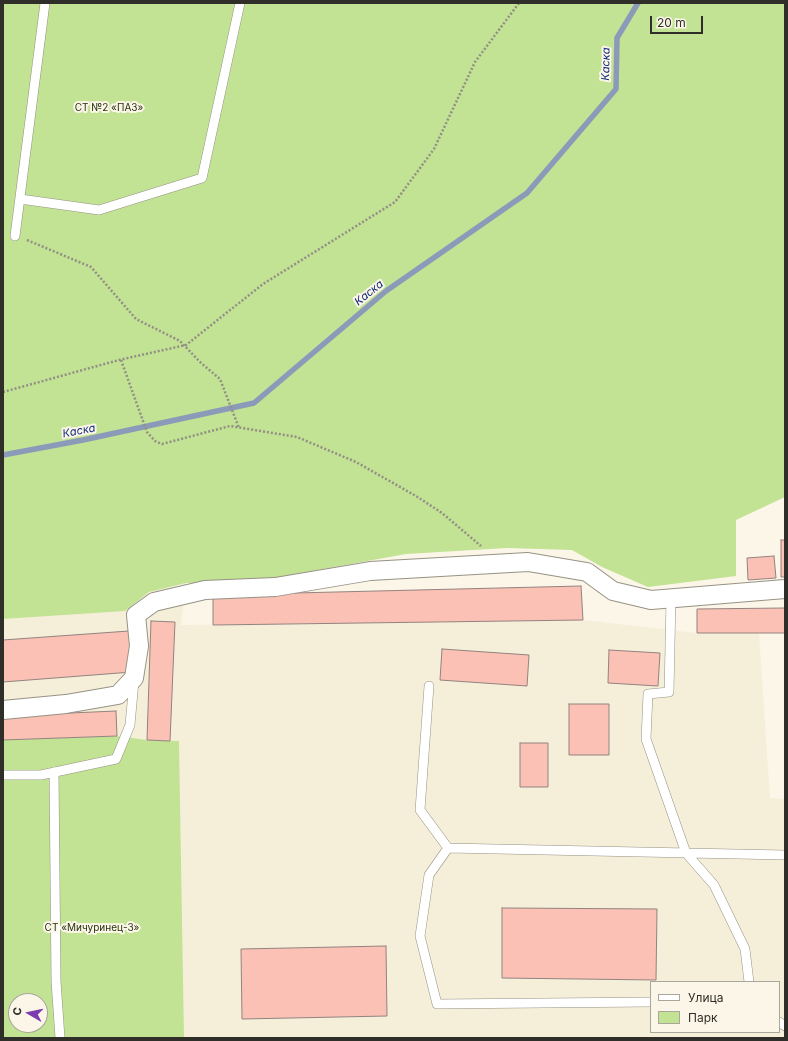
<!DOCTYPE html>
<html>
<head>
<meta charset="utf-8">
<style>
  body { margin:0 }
  #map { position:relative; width:788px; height:1041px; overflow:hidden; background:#fbf6e8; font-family:Inter,sans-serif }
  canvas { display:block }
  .frame { position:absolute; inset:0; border:4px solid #2f2e28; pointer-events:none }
  .legend { position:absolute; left:650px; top:981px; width:130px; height:52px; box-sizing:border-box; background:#fbf6e8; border:1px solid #a9a69b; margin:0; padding:5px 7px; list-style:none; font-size:12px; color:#2f2e28 }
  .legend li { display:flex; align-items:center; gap:8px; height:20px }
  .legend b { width:20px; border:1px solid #a9a69b }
  .north { position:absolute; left:8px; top:993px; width:40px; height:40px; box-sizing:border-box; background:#fbf6e8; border:1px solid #a9a69b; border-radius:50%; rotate:279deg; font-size:11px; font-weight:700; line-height:16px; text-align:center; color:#2f2e28 }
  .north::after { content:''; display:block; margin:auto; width:14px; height:18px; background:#7c3bb0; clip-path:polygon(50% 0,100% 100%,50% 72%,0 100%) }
  .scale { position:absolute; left:650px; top:16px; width:53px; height:18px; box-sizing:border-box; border:2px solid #2f2e28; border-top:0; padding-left:5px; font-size:12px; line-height:14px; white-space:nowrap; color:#2f2e28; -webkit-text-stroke:3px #fbf6e8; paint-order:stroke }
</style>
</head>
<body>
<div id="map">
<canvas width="788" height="1041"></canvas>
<div class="frame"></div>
<ul class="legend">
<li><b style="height:5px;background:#fff"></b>Улица</li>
<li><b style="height:11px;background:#c2e294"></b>Парк</li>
</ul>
<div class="north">С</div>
<div class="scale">20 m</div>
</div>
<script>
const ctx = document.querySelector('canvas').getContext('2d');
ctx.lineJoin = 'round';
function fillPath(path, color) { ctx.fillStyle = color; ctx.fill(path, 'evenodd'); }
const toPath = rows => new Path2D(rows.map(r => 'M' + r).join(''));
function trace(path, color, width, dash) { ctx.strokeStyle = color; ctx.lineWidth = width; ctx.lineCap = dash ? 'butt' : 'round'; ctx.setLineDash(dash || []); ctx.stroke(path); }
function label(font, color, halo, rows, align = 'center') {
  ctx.font = font + ' Inter,sans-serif'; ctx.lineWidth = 4; ctx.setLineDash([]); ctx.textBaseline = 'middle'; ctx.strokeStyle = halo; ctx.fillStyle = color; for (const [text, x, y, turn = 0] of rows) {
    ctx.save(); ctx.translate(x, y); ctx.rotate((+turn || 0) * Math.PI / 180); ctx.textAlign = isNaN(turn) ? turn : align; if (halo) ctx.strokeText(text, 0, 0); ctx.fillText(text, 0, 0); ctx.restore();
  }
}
fillPath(toPath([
  [186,583,181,625,583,620,697,633,759,633,770,798,785,799,785,1038,184,1038,179,741,147,740,117,736,3,740,3,619,124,611,149,592],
  [651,982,779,982,779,1032,651,1032]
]), '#f5eed8');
fillPath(toPath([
  [3,3,785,3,785,497,736,520,736,576,648,587,602,567,572,550,507,548,406,554,251,582,186,583,149,592,125,611,3,619],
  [117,736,147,740,179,741,184,1038,3,1038,3,740],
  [16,1001,40,1001,40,1025,16,1025]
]), '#c2e294');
trace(toPath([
  [3,455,83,440,254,403,386,291,527,193,616,89,617,38,638,3]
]), '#8b9ab9', 5.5);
const building = toPath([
  [781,540,785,540,785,577,781,577,781,540],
  [774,556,776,578,748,580,747,558,774,556],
  [581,586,583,620,213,625,213,595,581,586],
  [785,608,785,633,697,633,697,609,785,608],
  [151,621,175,622,170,741,147,740,151,621],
  [129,631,132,672,3,682,3,640,129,631],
  [442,649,529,655,527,686,440,680,442,649],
  [609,650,660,653,658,686,608,683,609,650],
  [569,704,609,704,609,755,569,755,569,704],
  [116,711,117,736,3,740,3,716,116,711],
  [520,743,548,743,548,787,520,787,520,743],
  [502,908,657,909,656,980,502,978,502,908],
  [386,946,387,1016,242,1019,241,949,386,946]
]);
fillPath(building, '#fbc1b5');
trace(building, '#938380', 1);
const lane = toPath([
  [20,199,99,210,202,178,240,3],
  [15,236,45,3],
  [671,598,669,692,648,694,646,739,686,853,714,885,745,949,749,982],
  [429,686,420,810,448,848],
  [54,772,56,981,60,1038],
  [3,775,41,775,116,759,130,725,134,681],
  [651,1002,437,1004,420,936,429,875,448,848,785,855],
  [779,1022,785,1026]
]);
const street = toPath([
  [3,710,66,704,118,695,134,678,139,646,136,615,154,602,205,590,275,587,370,571,528,562,587,572,613,591,651,600,785,589]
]);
trace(lane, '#969285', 10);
trace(street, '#969285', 20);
trace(toPath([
  [27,240,91,267,136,319,180,341,201,363,220,379,239,428],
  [121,360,147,432,155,441,162,444,230,426,297,437,356,462,416,496,442,513,481,546],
  [3,392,119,360,186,345,263,284,395,202,434,149,475,62,519,3]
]), '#928f85', 2.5, [2, 2]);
trace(lane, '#fff', 9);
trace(street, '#fff', 18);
label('10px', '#263310', '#fbf6e8', [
  ["СТ №2 «ПАЗ»",109,108],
  ["СТ «Мичуринец-3»",92,928]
]);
label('italic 11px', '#0f2b7f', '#fbf6e8', [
  ["Каска",606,64,-89],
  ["Каска",369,293,-39],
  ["Каска",79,431,-11]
]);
</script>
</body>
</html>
